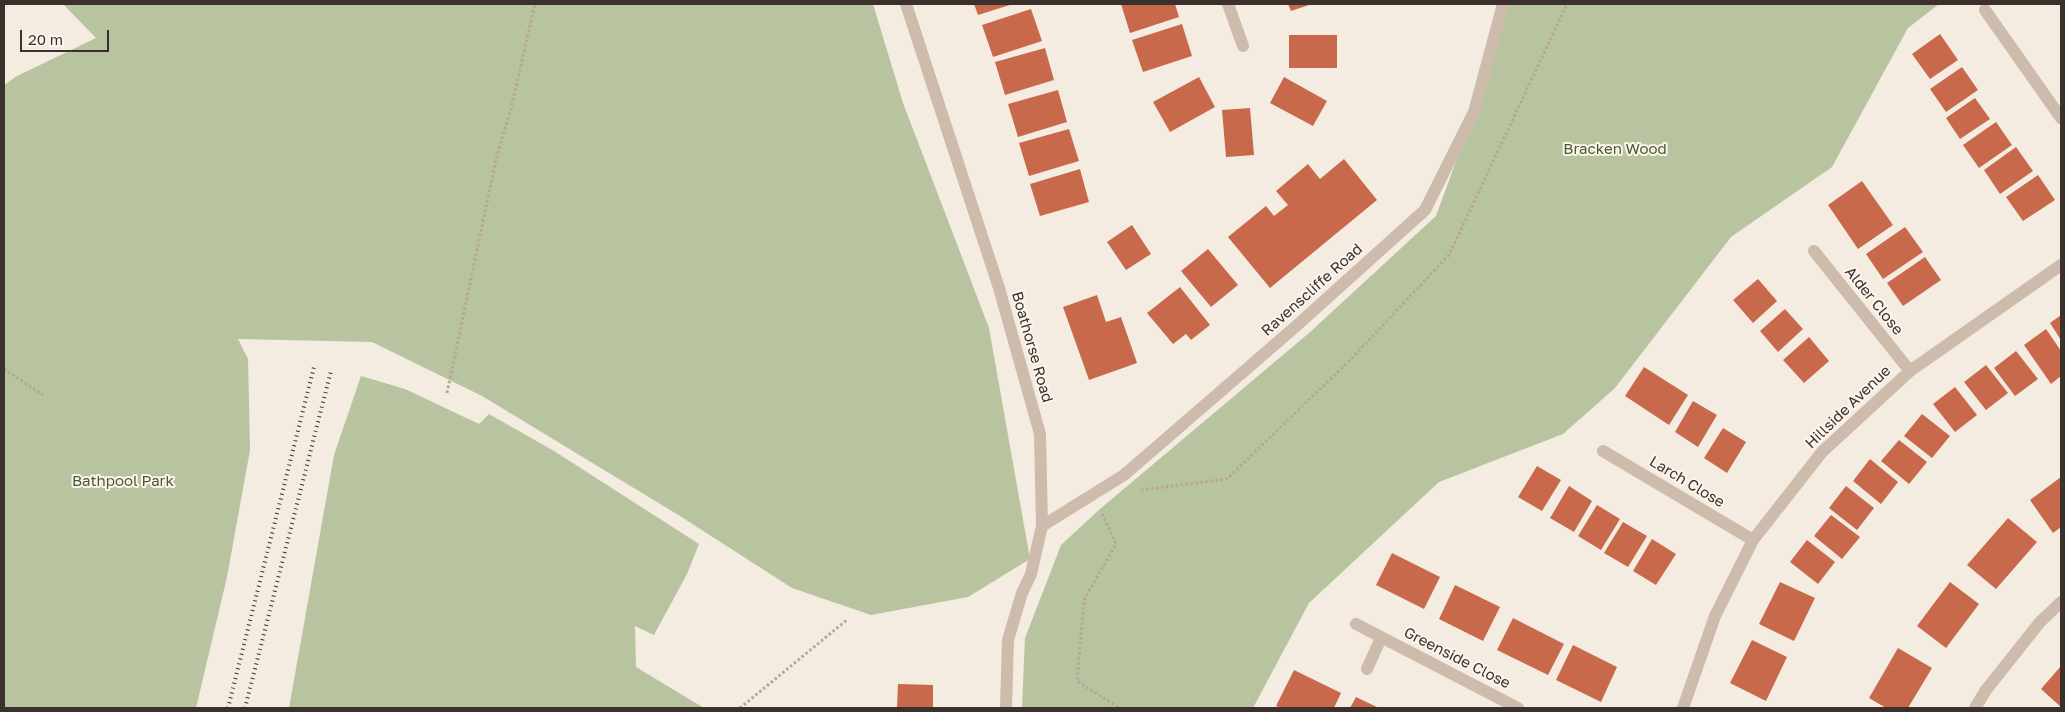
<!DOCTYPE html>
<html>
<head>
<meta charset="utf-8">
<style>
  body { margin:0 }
  #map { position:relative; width:2065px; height:712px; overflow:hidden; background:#f4ebe1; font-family:"Golos Text",sans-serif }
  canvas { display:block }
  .frame { position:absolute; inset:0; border:5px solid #3b302b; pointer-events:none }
  .scale { position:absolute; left:20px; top:30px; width:89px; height:22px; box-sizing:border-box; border:2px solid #3b302b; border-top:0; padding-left:6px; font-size:15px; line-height:18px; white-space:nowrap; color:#3b302b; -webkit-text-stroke:4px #fbf5ee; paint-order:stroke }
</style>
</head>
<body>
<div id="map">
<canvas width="2065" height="712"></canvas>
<div class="frame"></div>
<div class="scale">20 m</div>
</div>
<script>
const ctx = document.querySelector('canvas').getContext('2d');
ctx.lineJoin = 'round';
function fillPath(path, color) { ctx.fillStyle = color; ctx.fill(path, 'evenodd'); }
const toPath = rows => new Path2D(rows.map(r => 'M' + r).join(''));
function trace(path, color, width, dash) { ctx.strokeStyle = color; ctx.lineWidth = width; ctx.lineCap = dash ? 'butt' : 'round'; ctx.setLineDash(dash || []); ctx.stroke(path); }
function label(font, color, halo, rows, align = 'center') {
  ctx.font = font + ' "Golos Text",sans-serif'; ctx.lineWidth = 4; ctx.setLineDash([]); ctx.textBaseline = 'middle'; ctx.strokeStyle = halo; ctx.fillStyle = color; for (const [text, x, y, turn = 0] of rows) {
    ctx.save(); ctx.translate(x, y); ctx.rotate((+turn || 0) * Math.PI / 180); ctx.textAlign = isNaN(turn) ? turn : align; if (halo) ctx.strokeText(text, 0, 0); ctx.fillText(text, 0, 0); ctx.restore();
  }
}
fillPath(toPath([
  [63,4,873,4,903,103,989,328,1030,559,968,597,871,615,792,588,680,516,482,396,372,342,238,339,248,359,250,450,227,577,196,708,4,708,4,85,17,76,96,38],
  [1503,4,1939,4,1908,28,1832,167,1731,237,1615,388,1563,434,1439,482,1309,603,1253,708,1022,708,1025,638,1061,545,1100,509,1309,333,1436,216,1474,112],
  [361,376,405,389,479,424,489,414,554,451,699,544,687,574,654,635,635,626,636,667,704,708,289,708,334,455]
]), '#b8c4a0');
fillPath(toPath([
  [974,4,1013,4,978,15],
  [1121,4,1175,4,1179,17,1130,33],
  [1288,4,1312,4,1291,11],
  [1031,9,1042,41,993,57,982,25],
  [1182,24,1192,56,1143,72,1132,40],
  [1940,34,1958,60,1930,79,1912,54],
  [1289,35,1337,35,1337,68,1289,68],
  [1045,48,1054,80,1005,95,995,62],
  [1962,67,1978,90,1946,112,1930,89],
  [1199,77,1215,107,1170,132,1153,102],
  [1284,77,1327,101,1313,126,1270,103],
  [1058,90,1067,122,1018,137,1008,104],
  [1975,98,1990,119,1960,139,1946,118],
  [1250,108,1254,155,1226,157,1222,110],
  [1996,122,2012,145,1979,168,1963,145],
  [1069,129,1079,161,1029,176,1019,143],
  [2016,147,2033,171,2000,194,1984,170],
  [1344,159,1377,200,1270,288,1228,237,1266,206,1274,216,1288,205,1276,191,1308,164,1320,179],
  [1080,169,1089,202,1040,216,1030,184],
  [2038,175,2055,200,2023,221,2006,197],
  [1862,181,1893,225,1858,249,1828,205],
  [1132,225,1151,254,1126,270,1107,242],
  [1905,227,1923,252,1883,279,1866,254],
  [1208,249,1238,285,1211,307,1181,271],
  [1925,257,1941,280,1903,306,1887,283],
  [1758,279,1777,301,1753,323,1733,300],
  [1180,287,1210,325,1191,340,1186,334,1173,344,1147,313],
  [1097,295,1106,322,1121,317,1137,363,1089,380,1063,307],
  [1785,309,1803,329,1778,352,1760,331],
  [2061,315,2061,340,2050,323],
  [2046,329,2061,351,2061,376,2051,384,2024,345],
  [1809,337,1829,361,1804,383,1783,360],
  [2016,351,2038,379,2015,396,1994,368],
  [1986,365,2008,393,1986,410,1964,382],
  [1644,367,1688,395,1669,425,1625,396],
  [1955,387,1977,415,1955,432,1933,404],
  [1693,401,1717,415,1698,447,1675,432],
  [1922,414,1950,436,1932,458,1904,436],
  [1723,428,1746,442,1727,473,1704,458],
  [1899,440,1927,462,1909,484,1881,461],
  [1870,459,1898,482,1881,504,1853,481],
  [1537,466,1561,480,1542,511,1518,497],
  [2061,477,2061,527,2053,533,2030,500],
  [1569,486,1592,501,1574,532,1550,518],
  [1846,486,1874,508,1857,530,1829,508],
  [1597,505,1620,519,1601,550,1578,536],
  [1831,515,1860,537,1842,559,1814,536],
  [2008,518,2037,542,1996,589,1967,565],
  [1623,522,1647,536,1628,567,1604,553],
  [1652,539,1676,554,1656,585,1633,571],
  [1807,540,1835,562,1818,584,1790,562],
  [1392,553,1440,577,1424,609,1376,585],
  [1780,582,1815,598,1794,641,1759,624],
  [1950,582,1979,604,1946,648,1917,626],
  [1455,585,1500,607,1483,641,1439,619],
  [1513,618,1564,644,1548,675,1497,650],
  [1752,640,1787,657,1766,701,1730,683],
  [1573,645,1617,667,1601,702,1556,680],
  [1898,648,1932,668,1908,708,1886,708,1869,698],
  [2061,666,2061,707,2041,689],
  [1294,670,1341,693,1334,708,1282,708,1276,706],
  [898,684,933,685,933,708,897,708],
  [1356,697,1379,708,1350,708]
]), '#c8694b');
trace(toPath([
  [4,369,43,395],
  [447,393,496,159,511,109,535,4],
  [1141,490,1227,479,1350,360,1449,255,1567,4],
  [1102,514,1116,544,1084,600,1077,681,1119,708],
  [740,708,848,619]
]), '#b9a596', 3, [2.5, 2.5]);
trace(toPath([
  [906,4,999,288,1040,434,1042,526,1031,574,1022,593,1008,640,1006,708],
  [1228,4,1243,46],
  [1985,10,2061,118],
  [1814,251,1910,371],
  [1603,451,1753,540],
  [1042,526,1124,475,1294,328,1425,210,1474,112,1503,4],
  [1356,624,1518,708],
  [1367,669,1381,638],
  [1683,708,1715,616,1753,540,1822,452,1910,371,2061,265],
  [1975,708,1986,690,2040,622,2061,602]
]), '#cdbbac', 12);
trace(toPath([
  [228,708,314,367],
  [245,708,331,371]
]), '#3b302b', 4, [1, 4]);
label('15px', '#4a5a2e', '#fbf5ee', [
  ["Bracken Wood",1615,149],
  ["Bathpool Park",123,481]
]);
label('15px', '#3b302b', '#fbf5ee', [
  ["Ravenscliffe Road",1312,290,-42],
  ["Alder Close",1874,301,51],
  ["Boathorse Road",1032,347,74],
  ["Hillside Avenue",1848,407,-44],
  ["Larch Close",1687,482,31],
  ["Greenside Close",1457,658,27]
]);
</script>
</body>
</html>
